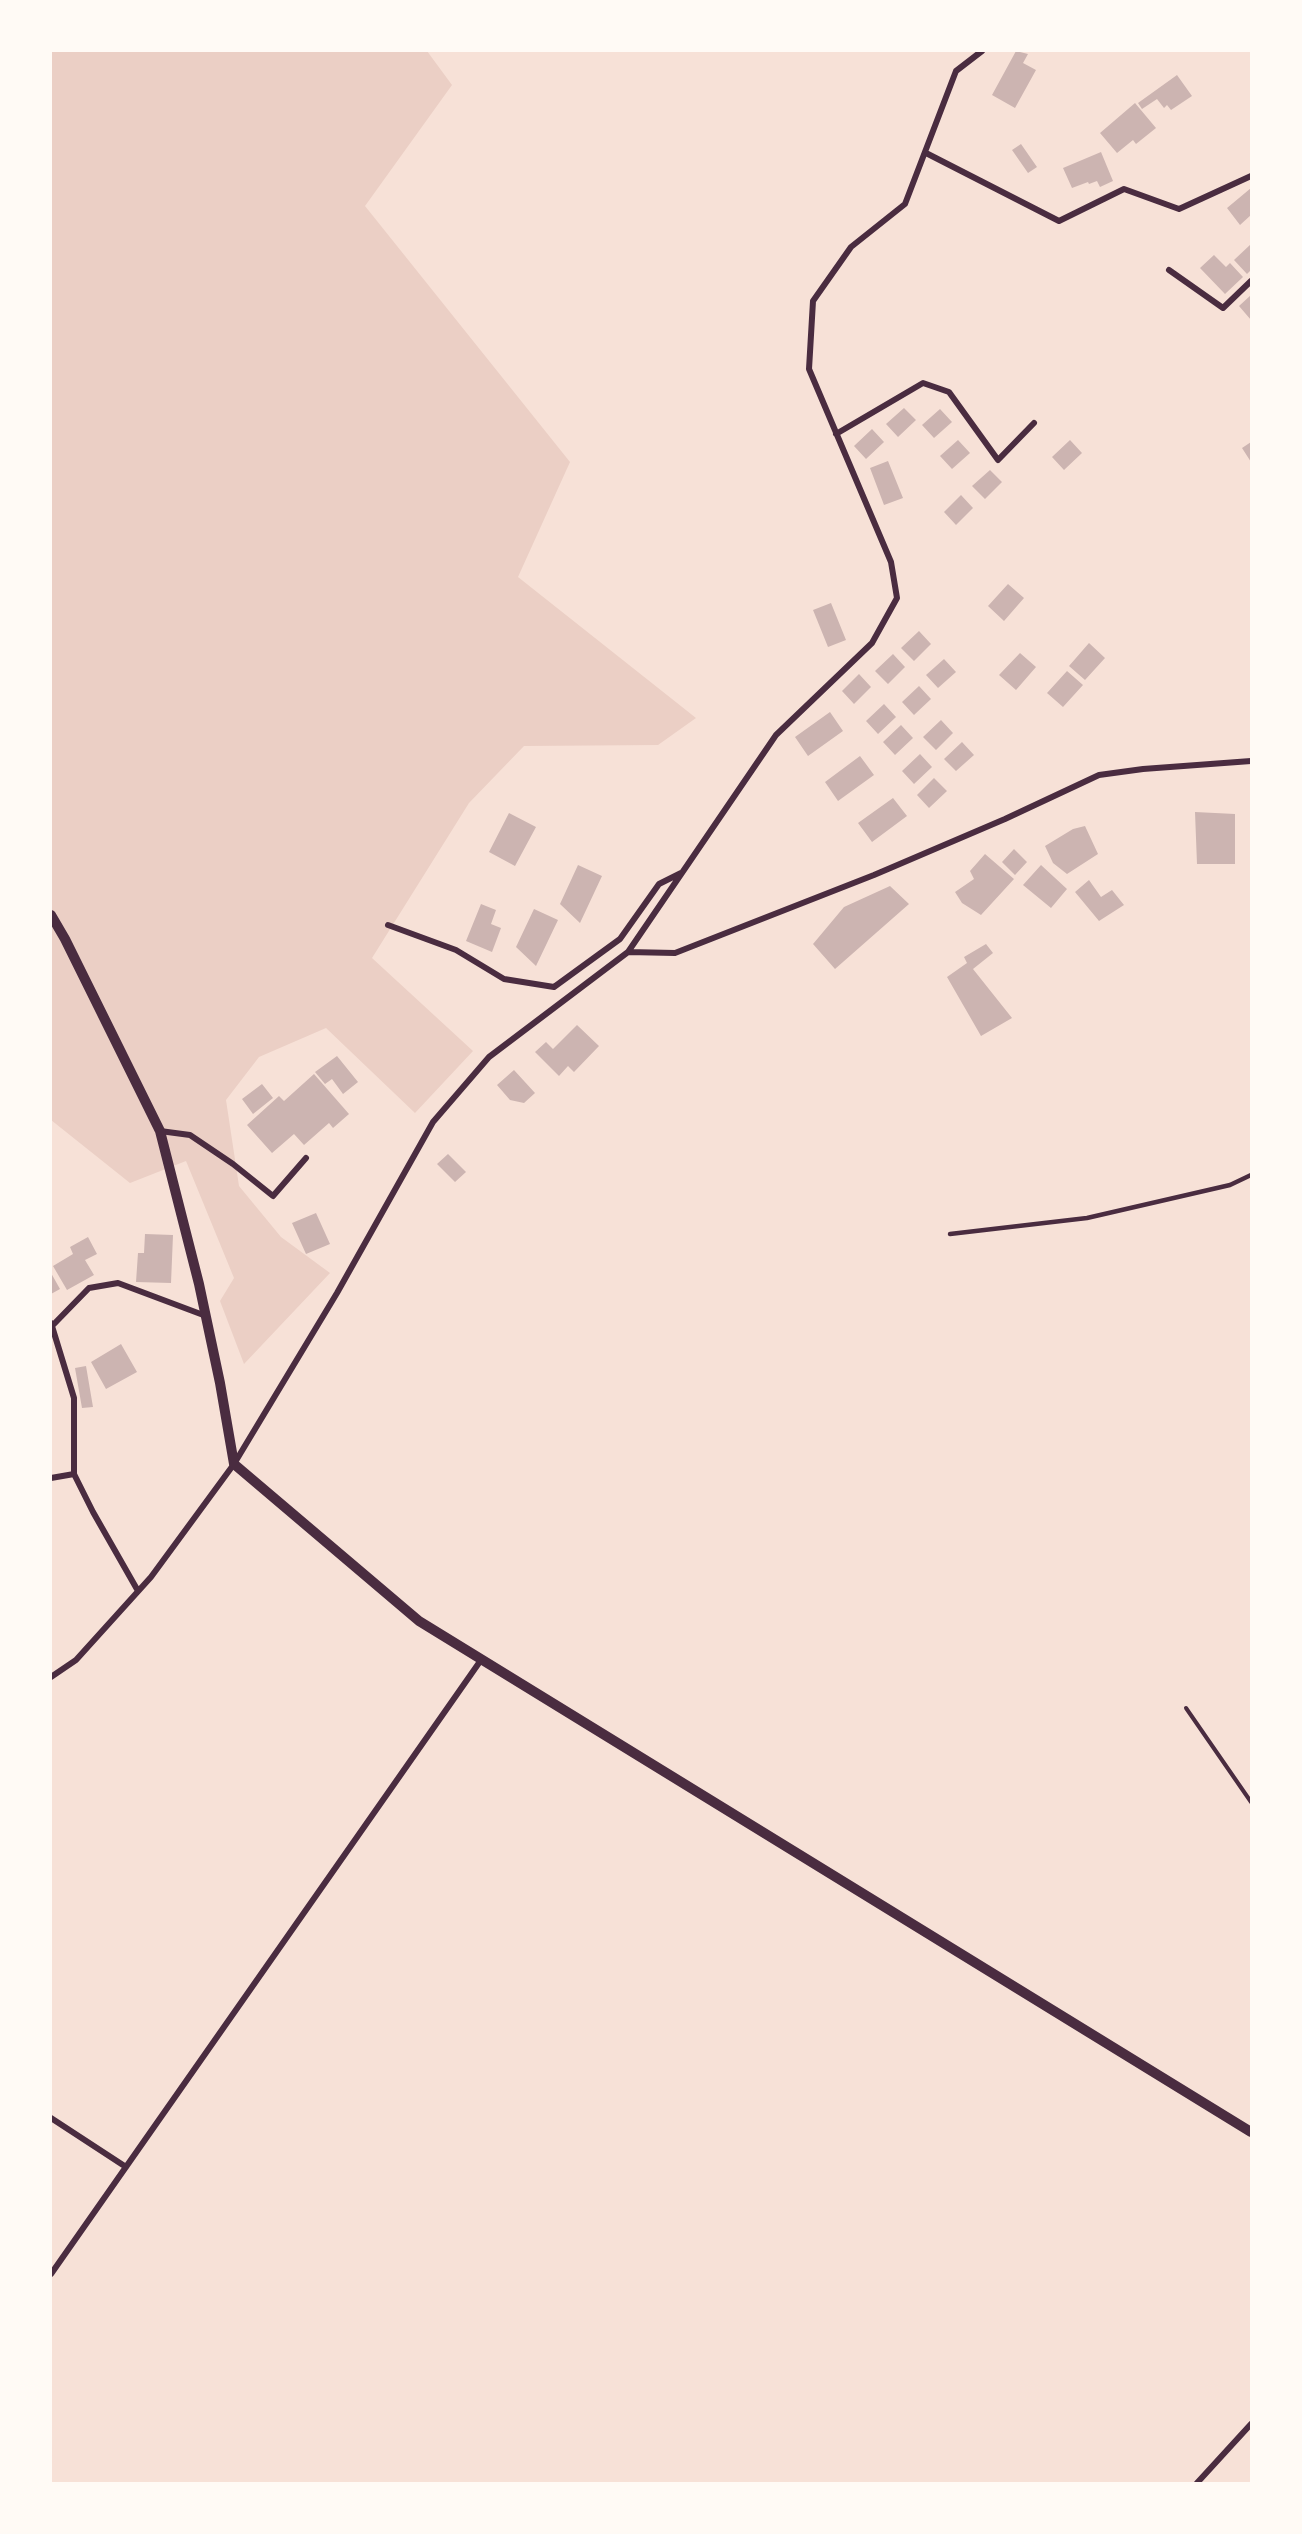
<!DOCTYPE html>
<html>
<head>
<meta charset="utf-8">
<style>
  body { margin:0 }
  #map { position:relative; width:1302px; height:2534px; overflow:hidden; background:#f7e1d7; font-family:Mulish,sans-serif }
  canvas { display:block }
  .frame { position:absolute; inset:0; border:52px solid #fffaf5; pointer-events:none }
</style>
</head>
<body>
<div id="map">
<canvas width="1302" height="2534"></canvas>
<div class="frame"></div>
</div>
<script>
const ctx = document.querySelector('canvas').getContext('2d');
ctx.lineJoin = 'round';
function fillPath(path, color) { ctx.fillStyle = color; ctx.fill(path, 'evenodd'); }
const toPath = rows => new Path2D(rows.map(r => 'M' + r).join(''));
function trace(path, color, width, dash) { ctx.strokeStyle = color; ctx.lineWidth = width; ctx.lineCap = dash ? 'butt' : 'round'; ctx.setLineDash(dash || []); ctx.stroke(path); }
fillPath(toPath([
  [51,51,427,51,452,85,365,206,570,462,518,577,696,718,658,745,524,746,469,803,372,958,473,1051,415,1113,326,1028,259,1057,226,1100,239,1186,281,1237,330,1273,244,1364,220,1301,234,1278,186,1161,130,1183,51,1120]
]), '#ebcfc5');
fillPath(toPath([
  [1016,51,1028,54,1023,63,1036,70,1015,108,992,95],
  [1177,75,1192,96,1171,110,1167,105,1164,108,1157,99,1142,109,1138,103],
  [1135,103,1156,128,1136,144,1133,140,1117,153,1100,133],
  [1021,144,1037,167,1028,173,1012,150],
  [1101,152,1113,181,1100,187,1097,181,1089,184,1088,182,1072,188,1063,168],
  [1251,188,1251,215,1240,225,1227,208],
  [1251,244,1251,270,1247,274,1234,260],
  [1214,255,1226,267,1230,263,1243,277,1225,294,1200,268],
  [1251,295,1251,320,1239,306],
  [904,408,916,420,898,437,886,424],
  [940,409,952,422,934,438,922,425],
  [872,429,884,442,866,459,854,446],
  [958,440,970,453,952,469,940,456],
  [1070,440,1082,453,1064,470,1052,457],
  [1251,442,1251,462,1242,448],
  [888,461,903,498,884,505,870,468],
  [990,470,1002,482,985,499,972,486],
  [961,495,973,508,956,525,944,512],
  [1008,584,1024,598,1004,621,988,606],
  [831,603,846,640,828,647,813,610],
  [919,631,931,644,914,661,901,648],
  [1089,643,1105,658,1085,680,1069,666],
  [1020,653,1036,667,1016,690,999,675],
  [893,654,905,667,888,684,875,671],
  [944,659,956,672,938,688,926,675],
  [1067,671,1083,685,1063,707,1047,693],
  [859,674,871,687,854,704,842,691],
  [919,686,931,699,914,715,902,702],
  [884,704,896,717,878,734,866,721],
  [830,712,843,731,808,756,795,737],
  [941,720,953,733,936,750,923,737],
  [901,725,913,738,895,755,883,742],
  [962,742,974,755,956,771,944,759],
  [920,754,932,767,914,784,902,771],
  [860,756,874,775,838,801,825,782],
  [934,778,947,791,929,808,917,795],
  [893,798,907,816,872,842,858,823],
  [1195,812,1235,814,1235,864,1197,864],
  [509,813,536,827,515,866,489,852],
  [1085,826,1098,854,1067,874,1053,863,1045,846,1073,829],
  [1014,849,1027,862,1015,875,1002,862],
  [985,854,1014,879,981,915,962,903,955,892,974,879,970,871],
  [578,865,602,876,580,923,560,904],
  [1041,865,1067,889,1051,908,1023,885],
  [1089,880,1101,897,1112,890,1124,905,1099,921,1075,892],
  [890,886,909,904,835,969,813,944,844,907],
  [481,904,496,910,491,924,501,928,492,952,466,941],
  [534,909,558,920,536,966,516,947],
  [986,944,993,953,973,969,1012,1018,981,1036,947,977,967,963,964,957],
  [577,1025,599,1046,574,1072,568,1066,559,1076,535,1052,546,1042,553,1049],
  [337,1056,358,1082,343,1094,332,1079,325,1084,315,1072],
  [514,1070,535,1093,524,1103,510,1100,497,1085],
  [314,1074,349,1114,333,1128,329,1123,304,1145,294,1134,272,1153,247,1125,279,1096,284,1101],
  [262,1084,273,1098,253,1114,242,1099],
  [448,1154,466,1172,455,1182,437,1164],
  [316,1213,330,1244,306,1254,292,1223],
  [145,1234,173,1235,171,1283,136,1282,138,1253,144,1253],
  [88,1237,97,1254,85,1260,94,1275,67,1290,53,1266,73,1254,70,1247],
  [51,1273,60,1289,51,1294],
  [121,1344,137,1372,106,1389,91,1362],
  [86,1366,93,1407,82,1408,75,1368]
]), '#ccb4b1');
trace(toPath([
  [1186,1708,1251,1802]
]), '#4a2c40', 4);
trace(toPath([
  [950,1234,1087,1218,1230,1185,1251,1175]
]), '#4a2c40', 4.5);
trace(toPath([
  [926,153,1059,221,1124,189,1179,209,1251,176],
  [1169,270,1223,308,1251,281],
  [836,434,923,383,949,392,998,460,1034,423],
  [388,925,456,950,504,979,554,987,620,939,659,884,681,873],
  [628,952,675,953,874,875,1005,819,1099,775,1143,769,1251,761],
  [160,1131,190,1135,233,1164,273,1196,306,1158],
  [51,1323,74,1398,74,1474],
  [53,1325,89,1288,118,1283,206,1316],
  [51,1478,74,1474,93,1512,138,1591],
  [51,1677,76,1660,151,1577,234,1464,337,1293,433,1122,489,1057,628,952,776,735,872,643,897,598,891,562,809,369,813,301,851,247,905,204,956,71,982,51],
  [51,2118,126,2167],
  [51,2274,481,1660],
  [1197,2483,1251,2424]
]), '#4a2c40', 6);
trace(toPath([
  [51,915,65,939,160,1131,199,1284,220,1383,234,1464,419,1621,1251,2132]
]), '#4a2c40', 10);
</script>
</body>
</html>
